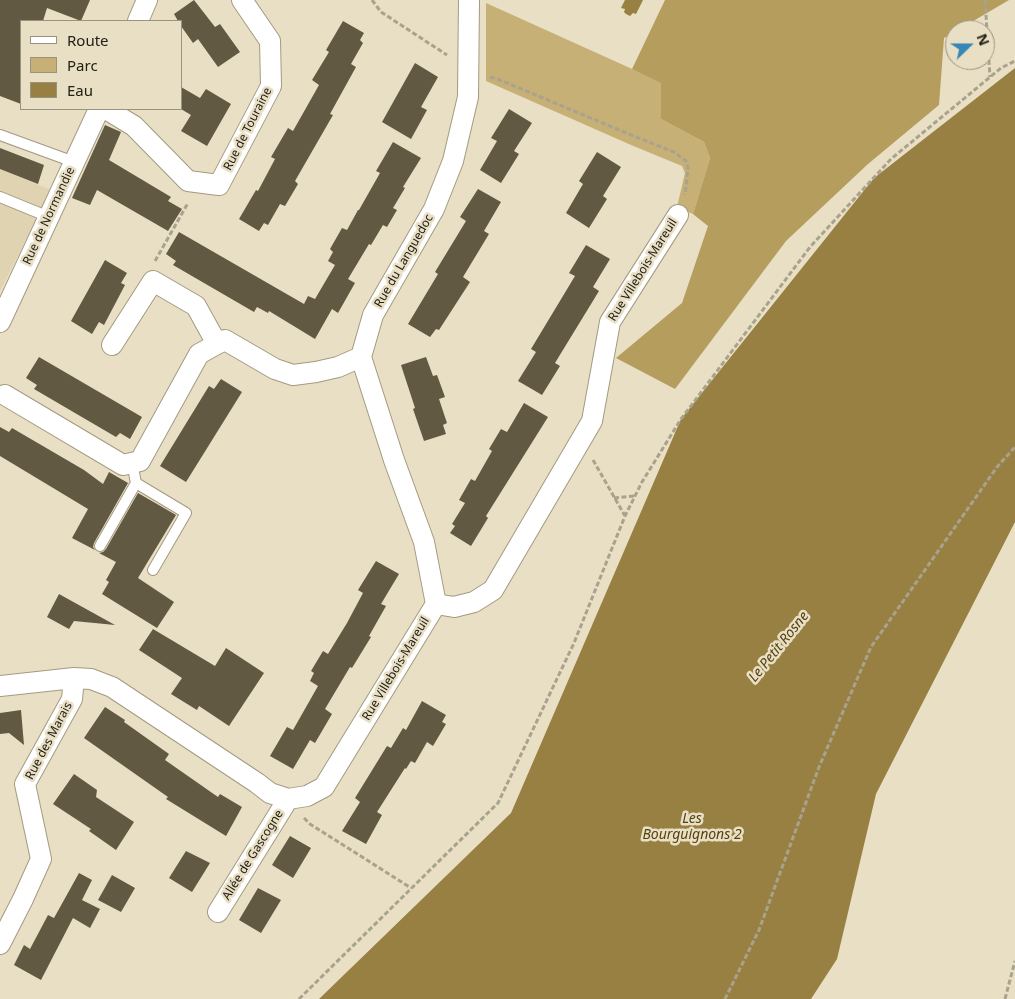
<!DOCTYPE html>
<html>
<head>
<meta charset="utf-8">
<style>
  body { margin:0 }
  #map { position:relative; width:1015px; height:999px; overflow:hidden; background:#e9dfc5; font-family:"Noto Sans",sans-serif }
  canvas { display:block }
  .legend { position:absolute; left:20px; top:20px; width:162px; height:90px; box-sizing:border-box; background:#e9dfc5; border:1px solid #9a937f; margin:0; padding:6px 9px; list-style:none; font-size:15px; color:#232016 }
  .legend li { display:flex; align-items:center; gap:10px; height:25px }
  .legend b { width:25px; border:1px solid #9a937f }
  .north { position:absolute; left:945px; top:20px; width:50px; height:50px; box-sizing:border-box; background:#e9dfc5; border:1px solid #9a937f; border-radius:50%; rotate:68deg; font-size:14px; font-weight:700; line-height:20px; text-align:center; color:#232016 }
  .north::after { content:''; display:block; margin:auto; width:18px; height:22px; background:#3686b8; clip-path:polygon(50% 0,100% 100%,50% 72%,0 100%) }
</style>
</head>
<body>
<div id="map">
<canvas width="1015" height="999"></canvas>
<ul class="legend">
<li><b style="height:6px;background:#fff"></b>Route</li>
<li><b style="height:14px;background:#c7b076"></b>Parc</li>
<li><b style="height:14px;background:#978042"></b>Eau</li>
</ul>
<div class="north">N</div>
</div>
<script>
const ctx = document.querySelector('canvas').getContext('2d');
ctx.lineJoin = 'round';
function fillPath(path, color) { ctx.fillStyle = color; ctx.fill(path, 'evenodd'); }
const toPath = rows => new Path2D(rows.map(r => 'M' + r).join(''));
function trace(path, color, width, dash) { ctx.strokeStyle = color; ctx.lineWidth = width; ctx.lineCap = dash ? 'butt' : 'round'; ctx.setLineDash(dash || []); ctx.stroke(path); }
function label(font, color, halo, rows, align = 'center') {
  ctx.font = font + ' "Noto Sans",sans-serif'; ctx.lineWidth = 5; ctx.setLineDash([]); ctx.textBaseline = 'middle'; ctx.strokeStyle = halo; ctx.fillStyle = color; for (const [text, x, y, turn = 0] of rows) {
    ctx.save(); ctx.translate(x, y); ctx.rotate((+turn || 0) * Math.PI / 180); ctx.textAlign = isNaN(turn) ? turn : align; if (halo) ctx.strokeText(text, 0, 0); ctx.fillText(text, 0, 0); ctx.restore();
  }
}
fillPath(toPath([
  [0,169,51,190,0,291]
]), '#e0d3b2');
fillPath(toPath([
  [486,3,661,82,661,119,704,142,710,158,693,214,677,207,685,173,682,166,631,145,486,81]
]), '#c7b076');
fillPath(toPath([
  [665,0,1009,0,958,30,955,30,955,32,944,38,939,105,868,164,786,241,675,389,616,358,682,303,708,226,693,214,710,158,704,142,661,119,661,83,632,69]
]), '#b59d5e');
fillPath(toPath([
  [625,0,643,0,636,14,633,13,630,16,626,14,624,12,625,9,621,8],
  [1015,68,1015,522,876,794,837,959,811,999,319,999,511,813,681,419,874,178]
]), '#978042');
fillPath(toPath([
  [0,0,90,0,81,21,47,8,43,21,21,21,21,104,0,96],
  [194,0,215,27,220,24,240,52,218,67,198,39,193,43,181,26,181,21,178,21,174,14],
  [343,21,364,33,360,40,363,43,351,64,356,67,330,114,333,115,295,181,298,184,285,206,280,204,268,225,264,223,259,231,239,219,256,190,258,191,275,159,271,157,288,128,293,131,319,85,312,80,329,52,326,50],
  [415,63,438,77,421,107,427,110,411,139,382,122],
  [181,87,200,98,206,89,231,104,207,146,181,131,191,115,181,109],
  [509,109,532,123,514,151,519,154,501,183,480,170,497,141,491,138],
  [105,125,121,132,109,160,171,197,168,201,182,209,168,231,97,190,90,205,72,198],
  [393,142,421,158,403,187,405,188,393,208,397,210,387,227,383,225,371,245,369,244,348,279,355,283,338,313,332,309,315,339,269,311,268,313,257,307,254,312,173,265,176,261,166,254,179,232,304,304,308,296,315,299,335,265,328,261,333,252,330,249,342,228,347,230,358,210,359,210,380,173,376,171],
  [0,148,44,165,38,184,0,169],
  [597,152,621,167,603,196,607,199,589,228,566,213,583,184,579,181],
  [478,189,501,202,484,231,489,234,463,277,470,282,439,330,436,329,430,337,408,324,438,274,435,272,466,221,460,217],
  [586,245,610,259,593,287,599,291,555,363,560,366,542,395,518,381,536,352,531,349,575,276,569,273],
  [105,260,127,273,121,283,125,285,104,325,99,322,92,334,71,321],
  [39,357,142,417,130,439,120,433,116,437,34,389,37,385,26,378],
  [426,357,433,376,437,375,445,397,439,399,447,423,443,425,446,434,424,441,413,409,415,408,401,365],
  [221,379,242,392,186,482,160,466,209,386,214,389],
  [524,403,548,417,486,516,488,518,471,546,450,533,455,526,452,524,465,503,459,500,471,479,475,481,492,451,489,449,501,429,507,432],
  [0,427,9,432,12,428,84,470,103,484,109,472,128,483,94,543,93,547,95,550,72,538,88,509,0,456],
  [138,493,176,515,138,578,174,602,157,628,102,594,109,582,106,580,116,562,99,553,103,552,106,549],
  [376,561,399,574,381,604,386,606,369,636,371,637,352,668,350,667,325,709,332,714,315,743,310,740,293,769,270,756,287,727,293,730,318,686,310,681,314,673,311,671,323,651,328,654,347,623,363,593,358,590],
  [59,594,115,625,74,621,69,629,47,617],
  [153,629,215,666,226,648,264,673,229,726,199,706,197,710,171,694,182,678,139,650],
  [422,701,446,715,442,722,446,724,433,746,427,742,415,763,411,761,406,769,405,768,377,812,382,815,366,844,342,831,360,802,355,798,387,746,391,748,403,728,406,730],
  [105,707,125,720,124,722,169,754,165,760,218,797,220,794,242,807,226,836,166,799,168,797,84,738],
  [21,710,24,745,9,733,0,734,0,713],
  [74,774,97,790,96,797,134,822,116,850,89,831,91,829,53,804],
  [290,836,311,848,293,878,272,865],
  [186,851,210,863,192,892,169,878],
  [79,873,92,880,82,900,100,909,90,928,73,918,41,980,14,965,24,945,30,949,48,915,54,918],
  [112,875,135,888,121,912,98,900],
  [258,888,281,900,261,933,239,920]
]), '#615942');
const service = toPath([
  [0,135,74,162],
  [0,197,49,217],
  [136,483,186,513,153,570],
  [100,546,136,483,132,463]
]);
const minor = toPath([
  [138,21,147,0],
  [106,109,134,126,188,181,219,185,271,86,270,41,242,0],
  [0,322,99,109],
  [217,344,225,340,275,369,293,375,316,372,338,367,361,357],
  [5,395,123,465,140,461,199,354,217,344,196,306,153,281,112,345],
  [436,604,424,542,394,460,361,357,373,315,434,209,453,161,468,97,469,0],
  [0,686,74,678,91,679,112,687,257,783,270,793,288,799,307,796,324,787,436,604,454,607,474,602,493,590,592,421,610,322,678,215],
  [218,912,288,799],
  [0,944,23,899,41,859,25,784,72,699,74,678]
]);
trace(service, '#a39a81', 12);
trace(minor, '#a39a81', 22);
trace(toPath([
  [372,0,381,12,447,55],
  [985,0,990,77],
  [490,77,500,80,636,137,674,152,686,161,688,168,686,188,684,195],
  [155,261,188,203],
  [593,460,625,516],
  [614,498,635,496],
  [304,818,310,824,411,888],
  [299,999,498,803,574,643,625,516,642,482,681,419,810,247,891,159,1001,68,1015,61],
  [725,999,759,930,819,767,871,647,997,467,1015,447],
  [1005,999,1015,961]
]), '#a9a28d', 3, [5, 2.5]);
trace(service, '#fff', 10);
trace(minor, '#fff', 20);
label('12px', '#232016', '#e9dfc5', [
  ["Rue de Touraine",248,129,-63],
  ["Rue de Normandie",49,216,-65],
  ["Rue du Languedoc",404,261,-60],
  ["Rue Villebois-Mareuil",643,270,-58],
  ["Rue Villebois-Mareuil",396,669,-59],
  ["Rue des Marais",49,741,-62],
  ["Allée de Gascogne",253,855,-58]
]);
label('italic 14px', '#53420f', '#e9dfc5', [
  ["Le Petit Rosne",779,647,-51],
  ["Les",692,819],
  ["Bourguignons 2",692,835]
]);
</script>
</body>
</html>
